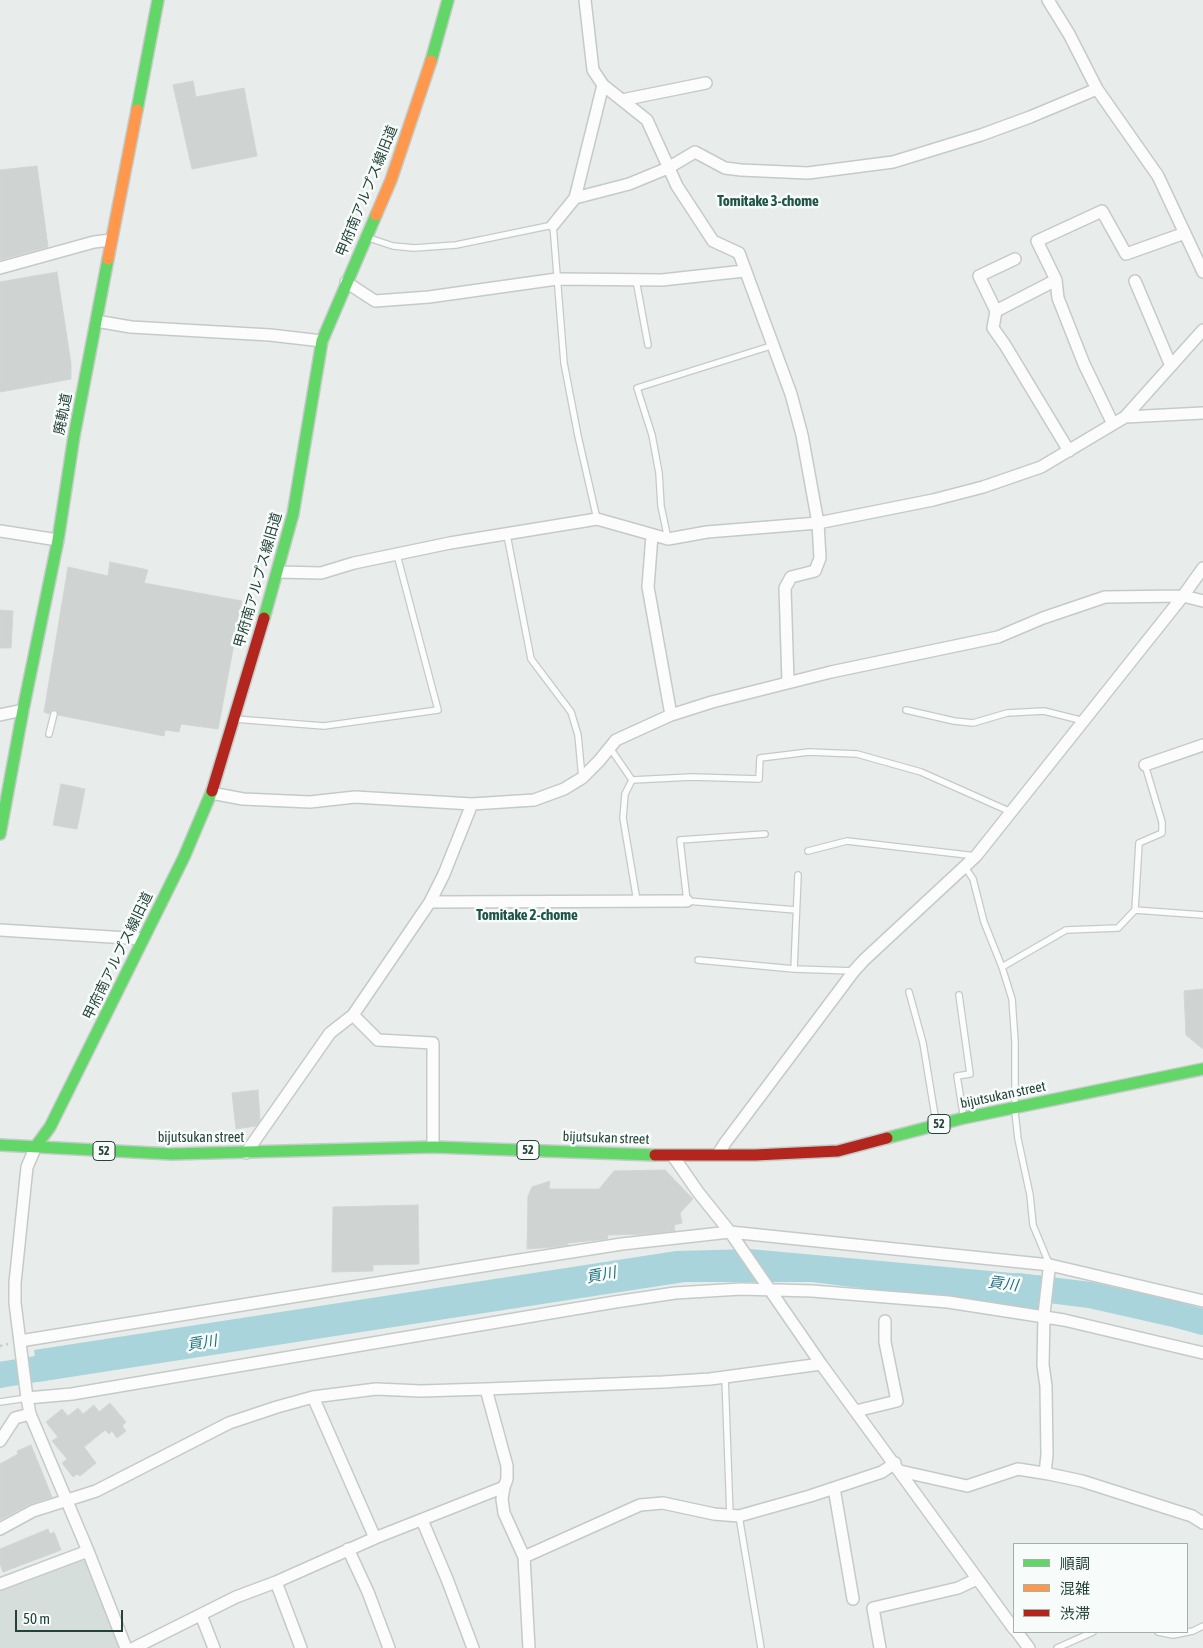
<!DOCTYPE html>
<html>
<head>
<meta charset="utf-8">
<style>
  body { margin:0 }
  #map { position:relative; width:1203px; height:1648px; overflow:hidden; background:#e8edeb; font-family:"Asap Condensed","Noto Sans JP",sans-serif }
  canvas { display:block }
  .legend { position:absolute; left:1013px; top:1543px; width:175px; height:90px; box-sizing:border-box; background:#f7fbf9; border:1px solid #a3b1ad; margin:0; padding:6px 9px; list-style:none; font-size:15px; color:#24423a }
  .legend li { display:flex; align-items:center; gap:10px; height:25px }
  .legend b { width:25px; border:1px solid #a3b1ad }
  .scale { position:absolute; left:15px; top:1610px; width:108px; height:22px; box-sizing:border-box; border:2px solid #24423a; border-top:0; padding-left:6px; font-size:15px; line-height:18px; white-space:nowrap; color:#24423a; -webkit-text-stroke:4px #f7fbf9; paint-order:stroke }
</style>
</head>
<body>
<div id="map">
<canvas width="1203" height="1648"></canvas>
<ul class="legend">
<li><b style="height:6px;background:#63d668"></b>順調</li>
<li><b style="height:6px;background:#ff974d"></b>混雑</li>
<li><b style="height:6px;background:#b3261e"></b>渋滞</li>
</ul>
<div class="scale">50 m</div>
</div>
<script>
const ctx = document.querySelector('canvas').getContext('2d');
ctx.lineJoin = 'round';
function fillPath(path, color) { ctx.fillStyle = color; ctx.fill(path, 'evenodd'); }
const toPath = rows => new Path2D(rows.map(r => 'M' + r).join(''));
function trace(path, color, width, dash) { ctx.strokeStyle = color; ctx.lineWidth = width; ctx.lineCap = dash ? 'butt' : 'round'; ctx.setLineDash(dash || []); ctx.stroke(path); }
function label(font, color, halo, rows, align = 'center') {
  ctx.font = font + ' "Asap Condensed","Noto Sans JP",sans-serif'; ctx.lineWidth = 5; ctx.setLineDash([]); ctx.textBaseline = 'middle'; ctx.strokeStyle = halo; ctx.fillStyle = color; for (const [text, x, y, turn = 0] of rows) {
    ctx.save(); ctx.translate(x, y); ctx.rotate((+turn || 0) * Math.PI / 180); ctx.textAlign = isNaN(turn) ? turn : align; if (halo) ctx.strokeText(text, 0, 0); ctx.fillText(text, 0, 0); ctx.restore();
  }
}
fillPath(toPath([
  [88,1551,126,1648,0,1648,0,1584]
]), '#d6dedb');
fillPath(toPath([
  [750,1249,1045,1276,1042,1311,812,1282,685,1282,38,1382,34,1350,676,1251]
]), '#a9d4db');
trace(toPath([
  [1017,1286,1090,1295,1174,1314,1203,1322],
  [0,1375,72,1363]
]), '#a9d4db', 26);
const building = toPath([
  [193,81,196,97,244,88,257,156,192,169,173,85,193,81],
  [37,166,48,247,0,260,0,170,37,166],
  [57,272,71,364,71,379,0,392,0,282,57,272],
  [110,562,148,570,144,583,242,601,218,729,181,724,179,732,165,730,164,736,58,715,58,711,55,709,51,710,49,714,44,712,68,567,108,576,110,562],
  [0,610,13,611,11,648,0,648,0,610],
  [61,784,85,789,77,829,53,825,61,784],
  [1203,989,1203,1049,1186,1035,1184,991,1203,989],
  [258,1090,260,1120,256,1126,236,1129,232,1093,258,1090],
  [665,1170,693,1199,680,1213,682,1223,674,1225,675,1231,647,1234,608,1235,607,1239,568,1243,568,1245,553,1247,527,1249,528,1196,532,1187,550,1181,549,1189,599,1189,614,1171,665,1170],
  [418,1205,419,1264,373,1265,373,1271,332,1272,333,1207,418,1205],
  [110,1403,126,1422,122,1426,126,1431,117,1438,112,1431,109,1434,105,1430,84,1447,96,1463,80,1476,77,1474,73,1477,62,1463,67,1459,52,1441,58,1437,46,1422,62,1409,68,1416,78,1408,83,1414,94,1405,99,1412,110,1403],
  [31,1445,52,1497,30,1504,0,1520,0,1464,18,1454,17,1451,31,1445],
  [48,1529,50,1534,54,1532,61,1550,3,1572,0,1564,0,1549,48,1529]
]);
fillPath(building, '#cfd4d2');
trace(building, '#d1d6d4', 1);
const lane = toPath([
  [369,238,393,246,414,248,456,245,553,225,564,363,578,436,597,519],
  [636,280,648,345],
  [507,535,531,659,571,712,578,735,582,778],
  [668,539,661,506,659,473,652,435,637,388,774,345],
  [906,710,954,721,973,723,1007,713,1044,711,1084,721],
  [235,719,324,726,438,710,397,555],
  [49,734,54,714],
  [610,748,632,780,692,777,759,779,760,758,809,752,857,754,921,772,1011,812],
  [632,780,625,794,623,818,637,901],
  [765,834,680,840,687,901,796,910],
  [808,851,847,841,976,856],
  [965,867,973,879,984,922,1002,967,1012,999,1015,1042,1015,1103],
  [1135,910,1203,915],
  [698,960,794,969,854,971],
  [1002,967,1066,930,1118,928,1135,910,1139,843,1162,833,1162,822,1145,765],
  [794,969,798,875],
  [909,992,923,1043,936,1122],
  [959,995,970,1074,957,1076,963,1113],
  [1015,1112,1018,1139,1030,1195,1033,1225,1050,1266],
  [725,1377,730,1516],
  [0,1402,27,1398],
  [739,1516,761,1648],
  [1158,1632,1173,1635,1193,1631,1203,1626],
  [1057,1648,1093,1632]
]);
const street = toPath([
  [585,0,593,70,603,85,647,120,677,186,713,241,739,253,791,394,802,435,818,523,820,558,815,571,791,577,785,588,788,682],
  [1048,0,1069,34,1097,89,1158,176,1203,272],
  [622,100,706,83],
  [575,198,629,184,668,168,695,152,725,168,741,170,808,173,893,162,981,135,1030,117,1097,89],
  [553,225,575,198,603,85],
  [1015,259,979,276,996,311,993,328,1005,345,1069,451],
  [0,268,94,242,111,240],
  [1135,281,1171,366],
  [346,282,375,301,429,297,557,279,662,280,744,271],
  [996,311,1056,280],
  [96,321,131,327,270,335,322,341],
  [1125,417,1203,330],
  [1113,424,1084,364,1058,298,1056,280,1037,241,1102,211,1126,254,1185,233],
  [0,531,58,540],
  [652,535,648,587,671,715],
  [277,572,321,573,354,563,450,543,597,519,668,539,707,532,818,523,933,500,983,487,1041,467,1125,417,1203,413],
  [0,715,23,710],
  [1145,765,1203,745],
  [211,793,243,799,310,802,355,797,472,804,534,800,564,789,582,778,599,761,616,740,671,715,712,702,831,672,998,637,1043,618,1105,597,1183,596,1203,601],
  [430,902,687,901],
  [0,930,143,939],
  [353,1015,378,1040,433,1043,433,1147],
  [36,1146,27,1167,15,1283,15,1303,27,1398,30,1414,88,1551,126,1648],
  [246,1153,330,1033,353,1015,430,902,444,874,472,804],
  [718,1154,725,1143,854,971,864,960,976,856,1183,596,1203,568],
  [673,1156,698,1192,730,1232,821,1364,1014,1629],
  [20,1341,507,1262,622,1244,730,1232,1050,1265,1203,1301],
  [486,1389,507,1466,507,1479,504,1487,502,1499,504,1513,524,1557,529,1648],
  [313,1397,375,1538],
  [27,1398,72,1394,615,1302,675,1293,741,1289,812,1291,948,1302,1064,1320,1203,1353],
  [856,1411,897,1401,885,1342,885,1321],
  [0,1441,15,1418,30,1414],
  [900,1471,967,1486,1018,1469,1049,1474,1082,1481,1192,1516,1203,1523],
  [1045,1473,1047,1455,1046,1386,1043,1365,1044,1314,1049,1270],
  [834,1488,853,1599],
  [422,1520,447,1579,473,1648],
  [0,1529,33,1511,96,1491,229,1423,277,1407,313,1397,376,1389,421,1391,486,1389,663,1382,710,1379,821,1364],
  [348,1549,368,1592,389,1648],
  [524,1557,640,1505,663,1503,714,1514,739,1516,810,1496,882,1472,895,1463],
  [276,1582,301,1648],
  [0,1584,88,1551],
  [201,1615,214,1648],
  [1017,1632,1029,1648],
  [134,1648,236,1597,276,1582,375,1538,504,1487],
  [880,1648,873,1608,958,1588,977,1579]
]);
const fast = toPath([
  [431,61,448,0],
  [137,110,158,0],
  [264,618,293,514,322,341,376,215],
  [0,834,23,710,58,540,74,436,108,259],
  [887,1138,964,1118,1203,1069],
  [0,1145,172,1154,433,1147,655,1155],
  [36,1146,50,1127,184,857,212,791]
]);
const slow = toPath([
  [376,215,391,180,431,61],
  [108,259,137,110]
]);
const jam = toPath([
  [212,791,264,618],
  [655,1155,755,1155,838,1151,887,1138]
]);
trace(lane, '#c5cac8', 8);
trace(street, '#c5cac8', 14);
trace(fast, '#c3cbc8', 14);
trace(slow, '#c3cbc8', 14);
trace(jam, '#c3cbc8', 14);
trace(toPath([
  [0,1346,8,1344]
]), '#c3ccca', 2.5, [2.5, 4]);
trace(lane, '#fcfcfc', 5.5);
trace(street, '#fcfcfc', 11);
trace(fast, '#63d668', 11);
trace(slow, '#ff974d', 11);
trace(jam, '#b3261e', 11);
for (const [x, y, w] of [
  [939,1124,22],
  [528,1150,22],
  [104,1151,22]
]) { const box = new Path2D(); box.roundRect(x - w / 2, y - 9.5, w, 19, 4); ctx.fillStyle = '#f7fbf9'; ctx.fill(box); trace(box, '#24423a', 1); }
label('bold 12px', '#24423a', null, [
  ["52",939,1124],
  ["52",528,1150],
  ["52",104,1151]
]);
label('14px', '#24423a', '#f7fbf9', [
  ["甲府南アルプス線旧道",367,191,-68],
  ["廃軌道",63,414,-79],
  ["甲府南アルプス線旧道",258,580,-74],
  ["甲府南アルプス線旧道",118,956,-64],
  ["bijutsukan street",1003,1095,-12],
  ["bijutsukan street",201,1138],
  ["bijutsukan street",606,1138,2]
]);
label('bold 15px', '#1f5548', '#f7fbf9', [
  ["Tomitake 3-chome",768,201],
  ["Tomitake 2-chome",527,915]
]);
label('italic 15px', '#1c6f80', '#f7fbf9', [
  ["貢川",601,1275,-11],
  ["貢川",1003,1284,7],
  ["貢川",202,1343,-9]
]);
</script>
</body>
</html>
